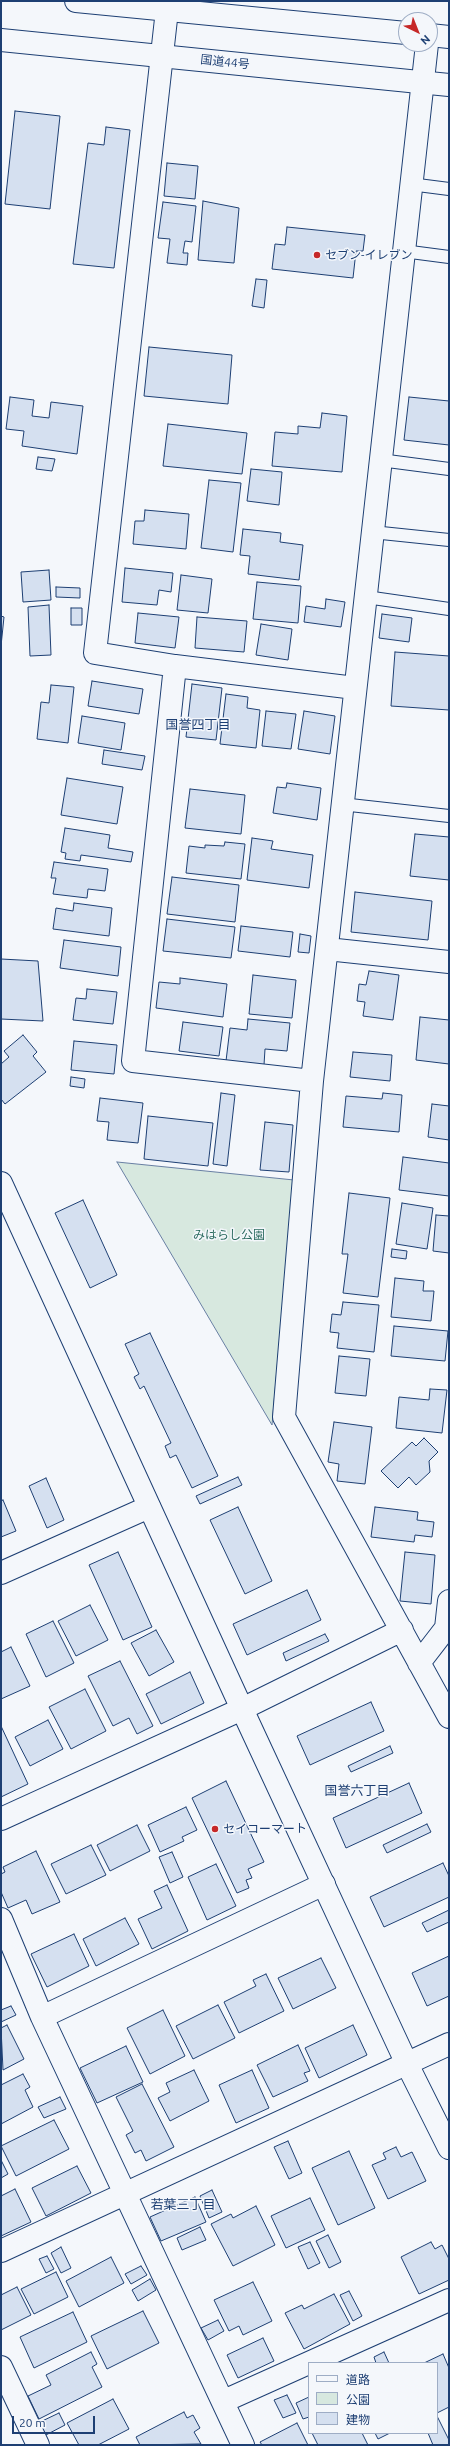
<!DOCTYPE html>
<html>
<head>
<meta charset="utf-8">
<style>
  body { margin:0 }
  #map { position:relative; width:450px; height:2446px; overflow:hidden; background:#f4f7fb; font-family:Ubuntu,"Noto Sans JP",sans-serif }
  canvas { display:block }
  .frame { position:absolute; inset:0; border:2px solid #1d3f73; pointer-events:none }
  .legend { position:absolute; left:308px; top:2362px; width:130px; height:72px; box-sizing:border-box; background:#f4f7fb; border:1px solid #9eadc5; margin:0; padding:5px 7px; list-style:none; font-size:12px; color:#1d3f73 }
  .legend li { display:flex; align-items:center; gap:8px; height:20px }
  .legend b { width:20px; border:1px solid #9eadc5 }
  .north { position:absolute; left:398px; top:12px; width:40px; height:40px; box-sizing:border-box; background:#f4f7fb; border:1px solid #9eadc5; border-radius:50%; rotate:137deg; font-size:11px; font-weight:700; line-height:16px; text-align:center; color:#1d3f73 }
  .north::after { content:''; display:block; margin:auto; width:14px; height:18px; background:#c62828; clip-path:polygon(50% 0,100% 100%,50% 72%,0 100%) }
  .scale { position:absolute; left:12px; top:2416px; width:83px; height:18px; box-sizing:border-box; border:2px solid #1d3f73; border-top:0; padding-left:5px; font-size:12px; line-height:14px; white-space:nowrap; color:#1d3f73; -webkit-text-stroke:3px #f4f7fb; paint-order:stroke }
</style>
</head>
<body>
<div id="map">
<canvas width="450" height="2446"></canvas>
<div class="frame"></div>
<ul class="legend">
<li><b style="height:5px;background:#f4f7fb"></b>道路</li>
<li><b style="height:11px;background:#d7e8df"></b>公園</li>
<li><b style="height:11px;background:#d5e0f0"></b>建物</li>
</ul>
<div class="north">N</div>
<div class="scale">20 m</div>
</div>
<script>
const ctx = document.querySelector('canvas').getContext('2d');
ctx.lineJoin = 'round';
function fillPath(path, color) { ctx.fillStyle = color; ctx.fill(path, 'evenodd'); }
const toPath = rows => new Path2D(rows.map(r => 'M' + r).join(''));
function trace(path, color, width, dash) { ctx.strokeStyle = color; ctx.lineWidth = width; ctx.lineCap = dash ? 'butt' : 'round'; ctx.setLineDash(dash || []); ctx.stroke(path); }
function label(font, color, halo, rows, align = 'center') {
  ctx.font = font + ' Ubuntu,"Noto Sans JP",sans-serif'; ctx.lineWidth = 3; ctx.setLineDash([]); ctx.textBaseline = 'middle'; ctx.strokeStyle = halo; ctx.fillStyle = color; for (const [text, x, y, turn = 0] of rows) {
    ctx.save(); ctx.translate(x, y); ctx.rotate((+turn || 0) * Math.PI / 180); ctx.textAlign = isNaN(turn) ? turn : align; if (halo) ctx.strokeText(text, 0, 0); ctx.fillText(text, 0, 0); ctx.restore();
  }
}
const green = toPath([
  [117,1162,294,1180,272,1425,117,1162]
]);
fillPath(green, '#d7e8df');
trace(green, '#687fa3', 1);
const building = toPath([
  [15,111,60,116,50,209,5,204,15,111],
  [106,127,130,130,114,268,73,264,88,143,104,145,106,127],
  [167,163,198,166,195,199,164,196,167,163],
  [203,201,239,208,234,263,198,260,203,201],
  [163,202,196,206,192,242,185,241,183,253,188,253,187,265,167,263,170,239,158,238,163,202],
  [287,227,365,235,363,251,356,251,353,278,272,269,275,244,285,245,287,227],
  [256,279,267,280,264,308,252,306,256,279],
  [149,347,232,355,228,404,144,396,149,347],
  [10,397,34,400,32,416,49,418,51,402,83,406,77,454,22,446,24,431,6,429,10,397],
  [409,397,449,401,449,445,404,440,409,397],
  [322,413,347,416,342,472,272,466,275,432,298,434,298,426,320,428,322,413],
  [168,424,247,433,242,474,163,466,168,424],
  [38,457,55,459,52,471,36,469,38,457],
  [251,469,282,472,279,505,247,501,251,469],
  [209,480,241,483,233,552,201,548,209,480],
  [145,510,189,514,186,549,133,544,135,521,144,521,145,510],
  [243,529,281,533,280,542,303,545,299,580,248,574,250,556,240,555,243,529],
  [125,568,173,573,171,592,159,590,157,605,122,602,125,568],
  [49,570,51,600,23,602,21,572,49,570],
  [181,575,212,579,208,613,177,610,181,575],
  [257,582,301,586,298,623,253,619,257,582],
  [56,587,80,588,80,598,56,597,56,587],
  [326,599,345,602,341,627,304,622,306,606,325,609,326,599],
  [49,605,51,655,30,656,28,607,49,605],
  [71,608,82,608,82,625,71,625,71,608],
  [138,613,179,617,175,648,135,643,138,613],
  [382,614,412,618,409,642,379,638,382,614],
  [1,616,4,617,1,646,1,616],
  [197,617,247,621,244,652,195,648,197,617],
  [261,624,292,629,288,660,256,655,261,624],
  [395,652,449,656,449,710,391,706,395,652],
  [92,681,143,689,139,714,88,706,92,681],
  [192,684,222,688,216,740,186,737,192,684],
  [51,685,74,687,68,743,37,739,41,702,49,703,51,685],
  [226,694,248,697,247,708,260,710,256,748,220,744,226,694],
  [266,711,296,714,291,749,262,746,266,711],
  [304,711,335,716,330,754,298,749,304,711],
  [82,716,125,723,121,750,78,743,82,716],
  [104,750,145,756,142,770,102,764,104,750],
  [67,778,123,787,117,824,61,815,67,778],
  [287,783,321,788,317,820,273,813,277,787,286,788,287,783],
  [190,789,245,795,241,834,185,828,190,789],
  [65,828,110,835,108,848,133,852,131,862,81,855,80,861,65,859,66,853,61,852,65,828],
  [415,834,449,837,449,880,410,876,415,834],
  [252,838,273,841,271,849,313,855,309,888,247,880,252,838],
  [225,842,245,844,241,879,186,873,189,846,205,848,205,845,224,846,225,842],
  [54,862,108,869,105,891,88,889,87,898,53,894,56,878,51,878,54,862],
  [172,877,239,885,235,922,167,914,172,877],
  [355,892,432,901,428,940,351,932,355,892],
  [74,903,112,908,109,936,53,929,56,908,73,911,74,903],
  [167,919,235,927,231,958,163,951,167,919],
  [241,926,293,932,290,957,238,951,241,926],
  [300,934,311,936,309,953,298,952,300,934],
  [64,940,121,947,118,976,60,968,64,940],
  [1,959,38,961,43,1021,1,1019,1,959],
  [369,971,399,975,393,1020,363,1016,365,1002,357,1001,359,984,366,985,369,971],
  [253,975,296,980,292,1018,249,1014,253,975],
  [180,978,227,984,223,1017,156,1008,159,982,180,984,180,978],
  [87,989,117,992,113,1024,73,1020,76,998,86,999,87,989],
  [420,1017,449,1020,449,1064,416,1060,420,1017],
  [248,1019,290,1023,287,1051,265,1049,264,1065,226,1061,230,1028,247,1030,248,1019],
  [183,1022,223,1027,219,1056,179,1051,183,1022],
  [23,1035,37,1052,33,1056,46,1072,5,1104,1,1099,1,1064,9,1057,4,1051,23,1035],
  [74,1041,117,1045,114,1074,71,1070,74,1041],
  [353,1052,392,1055,390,1081,350,1077,353,1052],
  [71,1077,85,1079,84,1088,70,1086,71,1077],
  [221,1093,235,1095,227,1166,213,1164,221,1093],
  [383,1093,402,1095,399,1132,343,1127,346,1096,382,1099,383,1093],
  [100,1098,143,1103,138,1143,107,1140,109,1122,97,1121,100,1098],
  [432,1104,449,1106,449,1140,428,1137,432,1104],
  [148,1116,213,1123,208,1166,144,1159,148,1116],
  [265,1122,293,1125,289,1172,260,1170,265,1122],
  [403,1157,449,1163,449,1196,399,1190,403,1157],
  [349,1193,390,1198,378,1297,343,1293,348,1254,342,1254,349,1193],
  [83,1200,117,1275,90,1288,55,1213,83,1200],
  [402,1203,433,1208,427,1249,396,1244,402,1203],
  [436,1215,449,1216,449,1253,433,1251,436,1215],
  [392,1249,407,1251,406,1259,391,1257,392,1249],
  [395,1278,424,1281,423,1291,434,1291,431,1321,391,1317,395,1278],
  [343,1302,379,1305,374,1352,337,1348,339,1333,330,1332,332,1314,341,1315,343,1302],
  [394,1326,448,1331,445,1361,391,1356,394,1326],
  [150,1333,218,1476,192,1488,176,1455,170,1458,165,1446,171,1443,144,1386,140,1389,134,1377,139,1374,125,1344,150,1333],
  [339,1356,370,1359,366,1396,335,1393,339,1356],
  [430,1389,447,1390,442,1433,396,1428,399,1397,429,1400,430,1389],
  [334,1422,372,1427,365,1484,337,1481,339,1464,328,1462,334,1422],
  [424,1438,438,1452,429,1461,430,1472,416,1485,409,1477,398,1488,381,1471,412,1442,416,1446,424,1438],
  [238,1477,242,1485,200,1504,196,1496,238,1477],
  [46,1478,64,1520,47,1528,29,1486,46,1478],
  [3,1500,16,1531,1,1537,1,1501,3,1500],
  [238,1507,272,1581,245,1594,210,1520,238,1507],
  [375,1507,418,1512,417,1520,434,1522,432,1537,415,1535,414,1542,371,1537,375,1507],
  [118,1552,152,1627,123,1640,89,1565,118,1552],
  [405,1552,435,1555,431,1604,400,1601,405,1552],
  [307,1590,321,1620,247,1655,233,1624,307,1590],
  [90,1605,108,1640,76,1656,58,1621,90,1605],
  [53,1621,74,1663,46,1677,26,1634,53,1621],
  [156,1630,174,1662,149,1676,131,1643,156,1630],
  [325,1634,329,1641,286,1661,283,1653,325,1634],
  [11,1647,30,1686,1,1699,1,1652,11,1647],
  [120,1661,153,1726,137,1734,129,1718,113,1726,88,1676,120,1661],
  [190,1672,204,1703,161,1724,146,1694,190,1672],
  [85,1689,106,1731,71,1749,49,1707,85,1689],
  [371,1702,384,1731,310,1765,297,1736,371,1702],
  [48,1720,63,1749,30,1766,15,1737,48,1720],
  [1,1726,28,1784,1,1797,1,1726],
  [390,1746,393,1753,351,1772,348,1766,390,1746],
  [226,1781,264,1862,248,1869,252,1878,246,1880,249,1888,237,1893,192,1798,226,1781],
  [409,1783,422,1813,346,1848,333,1818,409,1783],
  [186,1807,197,1830,182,1837,184,1841,160,1852,148,1825,186,1807],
  [427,1824,431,1832,387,1853,383,1845,427,1824],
  [137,1825,150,1851,110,1871,97,1845,137,1825],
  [91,1845,106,1875,66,1894,51,1864,91,1845],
  [36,1851,60,1902,32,1914,26,1900,8,1908,1,1892,1,1874,5,1872,3,1867,36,1851],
  [172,1852,183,1877,170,1883,159,1857,172,1852],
  [443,1863,449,1876,449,1897,384,1927,370,1897,443,1863],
  [216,1864,236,1906,207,1920,188,1877,216,1864],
  [167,1885,188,1931,152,1949,138,1919,162,1908,154,1891,167,1885],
  [449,1910,449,1922,427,1932,422,1923,449,1910],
  [125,1918,139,1944,96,1966,83,1939,125,1918],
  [74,1934,89,1966,47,1987,31,1954,74,1934],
  [449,1956,449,1996,427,2006,412,1973,449,1956],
  [321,1958,336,1988,293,2009,278,1978,321,1958],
  [266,1974,284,2011,239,2033,224,2002,256,1986,253,1980,266,1974],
  [218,2005,235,2038,193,2059,176,2026,218,2005],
  [11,2006,16,2015,1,2022,1,2010,11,2006],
  [163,2010,185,2056,150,2074,127,2028,163,2010],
  [7,2025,24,2059,3,2070,1,2028,7,2025],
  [353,2025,367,2055,319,2078,305,2048,353,2025],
  [298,2045,310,2071,304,2073,308,2081,273,2097,257,2065,298,2045],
  [126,2046,143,2082,97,2103,80,2068,126,2046],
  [194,2070,209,2101,170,2121,158,2098,170,2092,166,2083,194,2070],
  [252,2070,269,2108,236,2123,219,2085,252,2070],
  [23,2074,30,2087,25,2090,33,2107,1,2124,1,2085,23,2074],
  [142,2084,174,2147,146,2161,141,2150,135,2153,126,2135,133,2131,116,2097,142,2084],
  [60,2097,66,2109,44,2118,38,2107,60,2097],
  [54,2120,69,2149,16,2176,1,2146,54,2120],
  [288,2141,302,2173,289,2179,274,2147,288,2141],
  [396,2147,401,2157,412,2152,426,2181,388,2199,372,2165,386,2159,383,2153,396,2147],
  [349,2151,375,2208,338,2225,312,2168,349,2151],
  [1,2160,8,2174,1,2178,1,2160],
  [77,2166,91,2193,46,2216,32,2188,77,2166],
  [15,2189,31,2222,1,2236,1,2196,15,2189],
  [212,2190,222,2212,209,2218,200,2196,212,2190],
  [195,2197,206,2222,161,2241,150,2217,195,2197],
  [310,2198,325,2230,286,2248,271,2216,310,2198],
  [256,2206,275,2245,233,2266,211,2224,231,2214,233,2218,256,2206],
  [200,2227,206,2240,182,2250,177,2238,200,2227],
  [328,2235,341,2262,329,2268,316,2241,328,2235],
  [310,2242,320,2263,308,2269,298,2247,310,2242],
  [431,2242,435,2249,442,2245,449,2259,449,2280,419,2294,401,2257,431,2242],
  [61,2247,71,2268,61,2273,51,2253,61,2247],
  [47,2256,54,2269,46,2273,39,2259,47,2256],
  [111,2257,124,2283,79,2307,66,2281,111,2257],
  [141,2266,147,2275,131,2284,125,2274,141,2266],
  [56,2272,68,2297,34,2314,21,2289,56,2272],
  [150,2279,156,2290,138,2301,132,2290,150,2279],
  [253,2282,272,2321,243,2335,239,2326,229,2331,214,2300,253,2282],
  [17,2287,31,2315,1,2330,1,2295,17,2287],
  [349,2291,362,2316,353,2321,340,2295,349,2291],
  [334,2294,350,2324,304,2349,285,2313,302,2305,304,2309,334,2294],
  [143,2311,159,2343,107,2369,91,2336,143,2311],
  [73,2312,87,2342,34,2368,20,2337,73,2312],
  [218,2320,224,2331,208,2340,201,2328,218,2320],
  [263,2338,274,2361,238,2378,227,2355,263,2338],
  [91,2352,97,2364,92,2367,102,2387,39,2419,28,2396,51,2385,46,2375,91,2352],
  [384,2352,389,2363,376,2363,374,2357,384,2352],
  [443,2354,449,2368,449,2407,437,2413,437,2363,424,2363,443,2354],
  [287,2395,296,2413,283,2418,274,2400,287,2395],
  [309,2397,309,2417,303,2419,296,2403,309,2397],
  [113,2399,129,2429,98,2445,79,2445,67,2423,113,2399],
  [184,2412,187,2418,193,2415,200,2428,194,2432,201,2444,140,2445,136,2437,184,2412],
  [59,2413,65,2425,44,2436,38,2423,59,2413],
  [437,2416,449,2440,449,2445,433,2445,428,2433,437,2433,437,2416],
  [297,2423,308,2445,262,2445,260,2442,297,2423],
  [312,2433,362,2433,368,2445,318,2445,312,2433],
  [375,2433,390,2433,378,2439,375,2433]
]);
fillPath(building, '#d5e0f0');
trace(building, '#1d3f73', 1);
const service = toPath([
  [410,184,449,189],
  [403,251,449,257],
  [380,460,449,469],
  [372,532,449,540],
  [366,597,449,609],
  [341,804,449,816]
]);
const minor = toPath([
  [167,10,95,653,175,666,355,688],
  [427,44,312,1081,284,1417,449,1717],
  [175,666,133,1061,312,1081],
  [327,949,449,962],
  [1,1573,149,1507],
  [419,1663,446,1628,449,1601],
  [1,1819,242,1709,402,1630],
  [1,1919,42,2017,243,2445],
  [42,2017,324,1884],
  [1,2251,449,2044],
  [1,2367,38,2445],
  [224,2401,449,2300]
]);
const tertiary = toPath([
  [1,1183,242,1709,407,2064,449,2148]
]);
const trunk = toPath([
  [76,1,406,33],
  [430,35,449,37],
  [1,40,449,85]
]);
trace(service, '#1d3f73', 14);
trace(minor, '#1d3f73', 24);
trace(tertiary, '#1d3f73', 24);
trace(trunk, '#1d3f73', 24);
trace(service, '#f4f7fb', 12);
trace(minor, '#f4f7fb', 22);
trace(tertiary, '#f4f7fb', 22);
trace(trunk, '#f4f7fb', 22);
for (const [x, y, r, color] of [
  [317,255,4,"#c62828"],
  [215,1829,4,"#c62828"]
]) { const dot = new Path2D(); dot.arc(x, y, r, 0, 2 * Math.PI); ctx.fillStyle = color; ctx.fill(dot); trace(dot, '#f4f7fb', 1.5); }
label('12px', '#1d3f73', '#f4f7fb', [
  ["国道44号",225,62,6]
]);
label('12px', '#1d3f73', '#f4f7fb', [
  ["セブン-イレブン",325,255],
  ["セイコーマート",223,1829]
], 'left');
label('12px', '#2c6c60', '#f4f7fb', [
  ["みはらし公園",229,1235]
]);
label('13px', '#1d3f73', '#f4f7fb', [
  ["国誉四丁目",198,725],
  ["国誉六丁目",357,1791],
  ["若葉三丁目",183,2205]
]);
</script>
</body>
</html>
